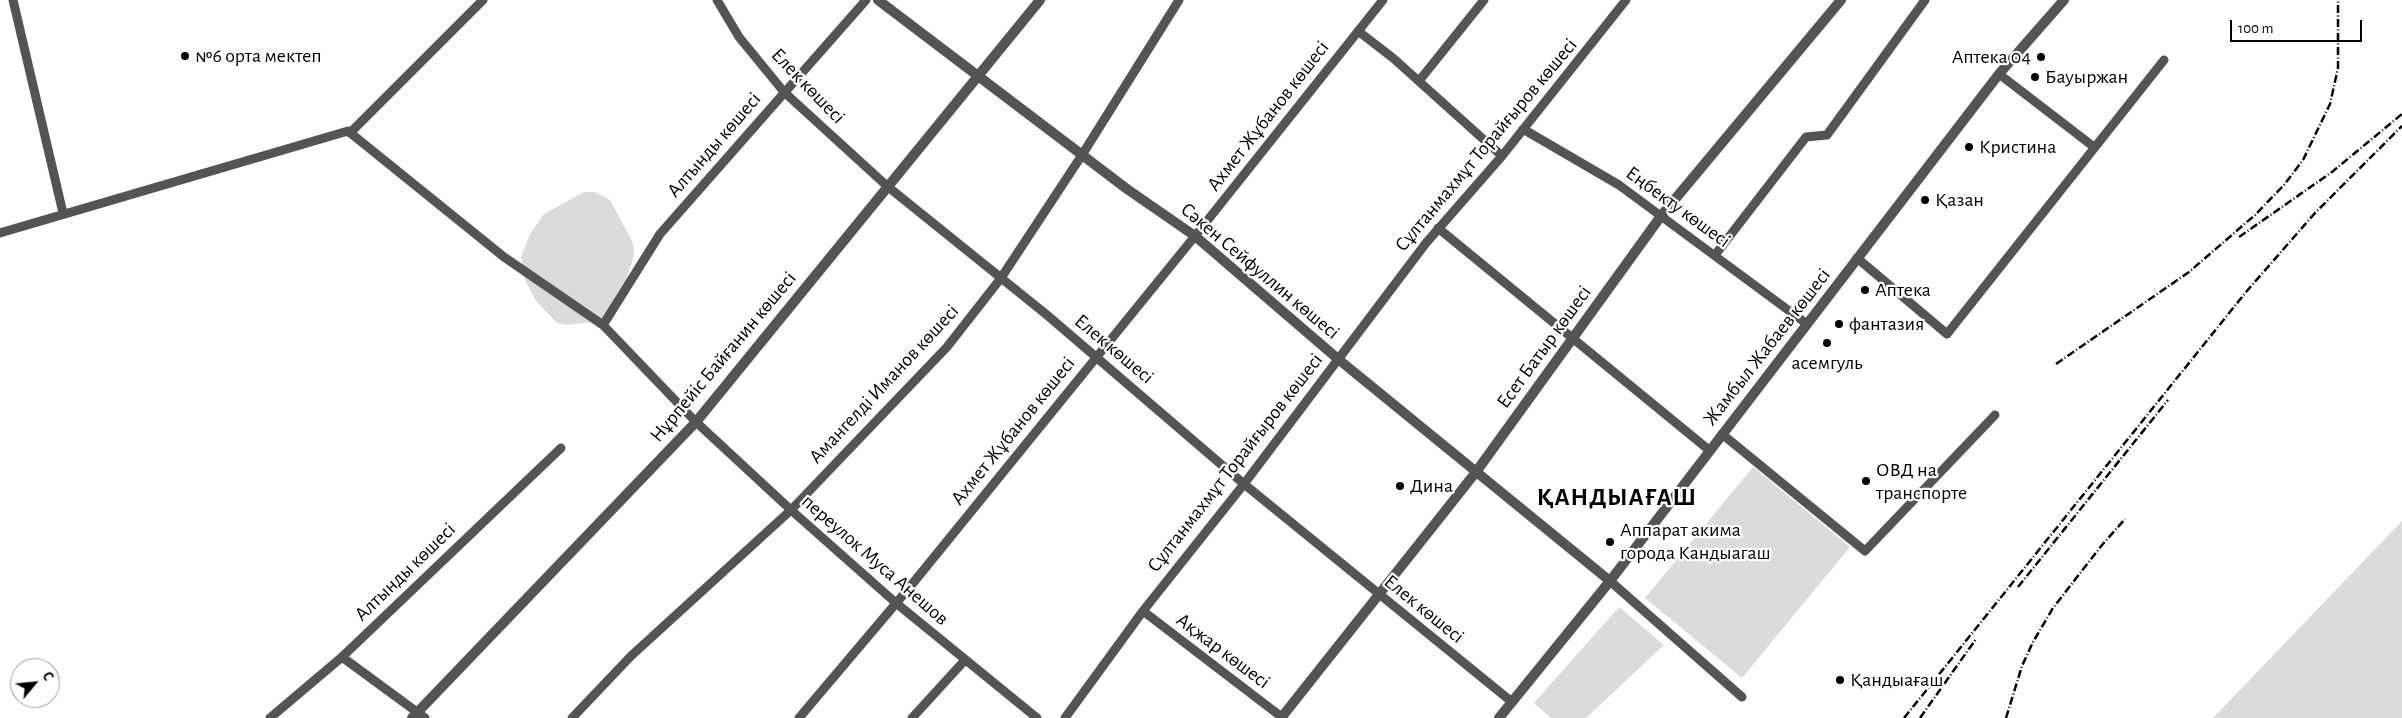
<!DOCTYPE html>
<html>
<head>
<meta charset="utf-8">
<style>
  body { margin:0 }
  #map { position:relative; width:2402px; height:718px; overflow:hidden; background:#fff; font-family:"Alegreya Sans",sans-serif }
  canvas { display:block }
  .north { position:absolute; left:10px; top:658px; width:50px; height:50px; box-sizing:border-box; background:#fff; border:1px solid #999; border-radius:50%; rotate:62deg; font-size:14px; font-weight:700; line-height:20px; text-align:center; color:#000 }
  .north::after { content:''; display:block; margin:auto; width:18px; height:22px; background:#000; clip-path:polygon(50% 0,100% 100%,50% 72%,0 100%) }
  .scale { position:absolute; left:2230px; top:20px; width:132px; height:22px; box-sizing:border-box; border:2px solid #000; border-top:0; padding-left:6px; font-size:15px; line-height:18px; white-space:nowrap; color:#000; -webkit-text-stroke:4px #fff; paint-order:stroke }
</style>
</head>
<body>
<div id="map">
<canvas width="2402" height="718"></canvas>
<div class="north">С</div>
<div class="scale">100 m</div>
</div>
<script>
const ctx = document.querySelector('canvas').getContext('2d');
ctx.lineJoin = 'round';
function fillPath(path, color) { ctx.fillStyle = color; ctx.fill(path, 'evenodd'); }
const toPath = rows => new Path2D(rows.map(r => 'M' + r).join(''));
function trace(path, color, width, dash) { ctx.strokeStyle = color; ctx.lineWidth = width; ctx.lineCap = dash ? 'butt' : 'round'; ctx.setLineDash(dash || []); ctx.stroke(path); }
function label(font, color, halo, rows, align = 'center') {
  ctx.font = font + ' "Alegreya Sans",sans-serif'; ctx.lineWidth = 4.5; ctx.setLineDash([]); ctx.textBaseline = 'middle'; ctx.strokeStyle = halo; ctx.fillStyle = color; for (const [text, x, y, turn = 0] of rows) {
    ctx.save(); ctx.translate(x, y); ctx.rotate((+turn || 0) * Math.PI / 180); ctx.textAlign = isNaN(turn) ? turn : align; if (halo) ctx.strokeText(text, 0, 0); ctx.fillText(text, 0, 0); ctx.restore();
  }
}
fillPath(toPath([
  [584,192,595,192,610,200,633,243,634,256,627,277,602,318,592,322,568,325,557,323,536,301,525,280,521,257,530,234,544,214],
  [1753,467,1850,547,1742,678,1645,598],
  [2402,521,2402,718,2213,718],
  [1619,607,1664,645,1586,718,1551,718,1534,703]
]), '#dbdbdb');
trace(toPath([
  [13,0,63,213],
  [717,0,739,37,784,92,887,186,1047,315,1244,484,1512,702],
  [1358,31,1393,58,1502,156],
  [1999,74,2094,147],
  [1419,81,1484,0],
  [1523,129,1619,185,1807,324],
  [350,133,483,0],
  [1438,228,1709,450],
  [0,233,348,131,504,257,603,325,696,422,791,510,896,603,1037,718],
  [1715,255,1806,137,1827,135,1925,0],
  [1857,258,1947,334,2164,60],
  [603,325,660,234,866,0],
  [1722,434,1865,551,1995,415],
  [1610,581,1742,697],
  [1143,611,1283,718],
  [342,657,425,718],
  [270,718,342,657,561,448],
  [572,718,631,656,791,510,947,347,1001,278,1082,155,1179,0],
  [799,718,909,588,1195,236,1383,0],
  [912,718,965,660],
  [1065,718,1143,611,1244,484,1426,243,1502,156,1626,0]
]), '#545454', 9);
trace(toPath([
  [878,0,1127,189,1195,236,1338,359,1610,581],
  [412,718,696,422,1040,0],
  [1281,718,1476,472,1661,216,1841,0],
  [1499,718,1610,581,1999,74,2064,0]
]), '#545454', 10);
trace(toPath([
  [2239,237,2332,172,2402,114],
  [2056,364,2189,272,2255,215,2284,185,2303,160,2330,104,2338,68,2338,0],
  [2018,587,2168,400],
  [1904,718,2246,292,2315,213,2402,126],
  [1920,718,1976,639],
  [2006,718,2022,666,2033,642,2053,608,2102,545,2125,519]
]), '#000', 2.5, [8, 2.5, 1, 2.5]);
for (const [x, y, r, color] of [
  [185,56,5,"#000"],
  [2041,57,5,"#000"],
  [2035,77,5,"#000"],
  [1969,147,5,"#000"],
  [1925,200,5,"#000"],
  [1865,290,5,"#000"],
  [1839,324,5,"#000"],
  [1827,343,5,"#000"],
  [1866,481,5,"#000"],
  [1400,486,5,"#000"],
  [1610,542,5,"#000"],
  [1840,680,5,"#000"]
]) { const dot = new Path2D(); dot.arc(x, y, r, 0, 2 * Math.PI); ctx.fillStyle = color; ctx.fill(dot); trace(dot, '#fff', 2); }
label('20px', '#000', '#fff', [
  ["№6 орта мектеп",195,56],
  ["Аптека 04",2031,57,"right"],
  ["Бауыржан",2045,77],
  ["Кристина",1979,147],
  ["Қазан",1935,200],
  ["Аптека",1875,290],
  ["фантазия",1849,324],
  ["асемгуль",1827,363,"center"],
  ["ОВД на",1876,470],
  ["транспорте",1876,493],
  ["Дина",1410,486],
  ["Аппарат акима",1620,530],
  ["города Кандыагаш",1620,553],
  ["Қандыағаш",1850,680]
], 'left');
label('20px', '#000', '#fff', [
  ["Елек көшесі",808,86,46],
  ["Ахмет Жұбанов көшесі",1268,116,-52],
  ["Алтынды көшесі",714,145,-49],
  ["Сұлтанмахмұт Торайғыров көшесі",1486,145,-50],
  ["Еңбекту көшесі",1678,207,36],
  ["Сәкен Сейфуллин көшесі",1260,271,40],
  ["Есет Батыр көшесі",1544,347,-54],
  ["Жамбыл Жабаев көшесі",1767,347,-52],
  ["Елек көшесі",1114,349,40],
  ["Нұрпейіс Байғанин көшесі",723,357,-50],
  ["Амангелді Иманов көшесі",884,384,-47],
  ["Ахмет Жұбанов көшесі",1013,431,-51],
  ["Сұлтанмахмұт Торайғыров көшесі",1235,463,-52],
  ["переулок Муса Анешов",875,560,41],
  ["Алтынды көшесі",405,572,-44],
  ["Елек көшесі",1424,609,39],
  ["Ақжар көшесі",1223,651,37]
]);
ctx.letterSpacing = '1px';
label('bold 25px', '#000', '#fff', [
  ["ҚАНДЫАҒАШ",1617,497]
]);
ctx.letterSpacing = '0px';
</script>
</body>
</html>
